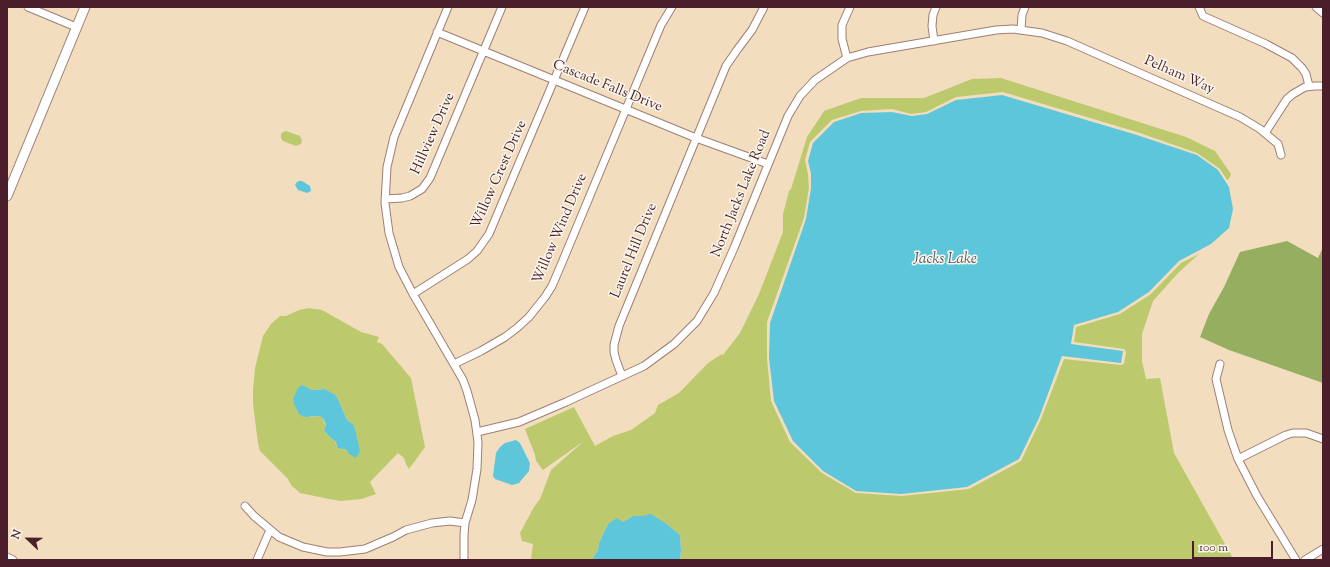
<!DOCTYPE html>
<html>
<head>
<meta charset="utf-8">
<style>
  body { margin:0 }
  #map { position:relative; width:1330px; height:567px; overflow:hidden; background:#f2debf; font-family:"Sorts Mill Goudy",serif }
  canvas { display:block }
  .frame { position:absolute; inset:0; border:8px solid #4a1f2b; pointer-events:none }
  .north { position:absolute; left:8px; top:519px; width:40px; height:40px; -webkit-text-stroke:3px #fbf7ec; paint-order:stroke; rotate:292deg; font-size:11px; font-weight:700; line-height:16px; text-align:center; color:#4a1f2b }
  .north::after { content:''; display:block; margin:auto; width:14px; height:18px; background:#4a1f2b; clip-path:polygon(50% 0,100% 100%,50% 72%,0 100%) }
  .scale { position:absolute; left:1192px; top:541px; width:81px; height:18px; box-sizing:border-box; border:2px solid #4a1f2b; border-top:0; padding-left:5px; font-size:12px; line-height:14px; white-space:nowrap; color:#4a1f2b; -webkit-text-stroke:3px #fbf7ec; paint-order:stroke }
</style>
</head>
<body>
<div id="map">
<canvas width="1330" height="567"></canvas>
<div class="frame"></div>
<div class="north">N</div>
<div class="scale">100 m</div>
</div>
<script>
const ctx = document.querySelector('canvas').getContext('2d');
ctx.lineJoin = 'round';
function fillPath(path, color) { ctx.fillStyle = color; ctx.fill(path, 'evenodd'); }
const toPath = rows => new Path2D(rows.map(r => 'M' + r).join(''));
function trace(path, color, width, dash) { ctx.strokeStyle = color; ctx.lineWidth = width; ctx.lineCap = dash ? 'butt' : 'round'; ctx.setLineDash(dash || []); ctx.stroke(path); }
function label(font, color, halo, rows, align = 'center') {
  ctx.font = font + ' "Sorts Mill Goudy",serif'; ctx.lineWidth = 3; ctx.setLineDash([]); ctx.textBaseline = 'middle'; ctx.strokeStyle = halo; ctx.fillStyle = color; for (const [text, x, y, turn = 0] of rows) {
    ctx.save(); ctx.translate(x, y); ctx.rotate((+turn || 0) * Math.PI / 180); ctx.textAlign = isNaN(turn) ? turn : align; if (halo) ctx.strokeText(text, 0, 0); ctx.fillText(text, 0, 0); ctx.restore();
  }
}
fillPath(toPath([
  [1001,78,1186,137,1215,151,1231,174,1229,179,1227,180,1220,169,1197,153,1137,132,1003,92,956,97,926,112,911,114,892,109,861,111,832,120,810,142,805,160,808,174,809,188,804,218,767,322,767,358,771,401,790,442,822,473,856,493,902,496,969,489,1021,461,1041,419,1064,359,1121,365,1124,364,1126,352,1124,349,1074,342,1076,327,1120,314,1151,294,1181,263,1199,254,1178,273,1153,301,1142,334,1142,361,1146,379,1160,378,1174,453,1234,560,680,560,681,551,680,535,668,525,640,516,633,516,623,522,620,521,608,524,599,543,598,550,592,560,531,560,533,544,522,541,520,533,534,507,540,499,551,470,584,441,543,470,536,461,535,455,525,429,574,407,595,446,613,436,631,430,655,413,658,405,679,393,708,363,722,354,723,355,740,333,759,294,783,232,783,214,789,191,791,189,807,137,824,111,861,98,924,98,972,79],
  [286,131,300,136,302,141,301,144,296,146,283,141,281,138,281,134,283,132],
  [309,308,322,310,361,332,379,337,377,342,382,344,411,378,425,447,409,469,406,464,404,458,398,453,370,482,376,494,362,499,341,501,329,499,300,493,291,485,288,479,260,451,258,443,253,404,253,389,255,368,263,336,271,324,280,316,286,316,299,310],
  [308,389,312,390,325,389,338,399,347,420,354,425,355,433,347,450,342,449,336,445,335,441,331,438,324,431,326,426,324,422,323,418,319,416,311,417,297,410,293,399]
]), '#bcca6d');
fillPath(toPath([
  [1287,241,1318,258,1323,247,1323,383,1229,350,1200,337,1209,314,1224,287,1240,252]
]), '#95ae60');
fillPath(toPath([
  [1002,95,1137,135,1197,155,1218,170,1229,187,1233,209,1229,228,1211,244,1179,261,1149,292,1118,312,1074,325,1071,344,1123,351,1121,363,1062,356,1039,418,1019,459,967,487,901,494,856,491,823,471,793,441,774,401,769,358,770,323,806,219,811,188,811,174,808,161,813,143,834,122,861,113,892,112,912,116,927,114,956,100],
  [299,181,302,181,310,186,311,191,307,193,298,190,295,185,296,183],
  [302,385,312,390,325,389,335,395,338,399,347,420,354,425,360,451,356,458,349,454,347,450,338,448,335,441,331,438,324,431,326,425,323,418,319,416,304,417,299,414,294,404,293,399,298,388],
  [516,440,520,443,530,463,529,471,519,483,512,485,495,479,493,476,496,453,500,447,505,443],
  [651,514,668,525,680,535,681,551,680,560,592,560,598,550,599,543,608,524,617,518,623,522,633,516,642,516]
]), '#5ec6db');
const minor = toPath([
  [28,7,76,27],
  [448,7,394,137,387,167,385,203,389,233,399,267,413,294,463,380,467,391,475,420,478,442,477,469,472,500,465,523,464,535,464,560],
  [1199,7,1203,16,1266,44,1292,58,1302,68,1306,74,1309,86],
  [1316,7,1323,13],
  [1021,30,1022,15,1025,7],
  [437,32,696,138,768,164],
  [934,41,932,26,933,15,936,7],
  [847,58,842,39,842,25,850,7],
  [1265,133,1287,99,1293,94,1305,87,1315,86,1323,86],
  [385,199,402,198,410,196,422,189,430,178,502,7],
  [413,294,468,259,477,251,489,234,585,7],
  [454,364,481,351,505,337,517,328,529,317,545,297,552,286,561,265,661,25,672,7],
  [1220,364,1216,379,1228,430,1238,459,1257,496,1296,560],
  [622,376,616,360,614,352,614,345,619,326,726,66,737,50,752,30,764,7],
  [477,432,519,422,566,402,644,366,674,344,697,321,714,293,734,248,788,116,800,96,815,80,847,58,868,52,996,30,1013,29,1042,33,1067,41,1240,117,1260,129,1278,144,1281,155],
  [1238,459,1286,435,1293,433,1306,433,1323,439],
  [245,506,254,516,279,537,303,547,327,552,340,552,365,549,393,537,406,530,432,523,450,521,465,523],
  [7,557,13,560],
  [257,560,270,530],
  [1305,560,1323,549]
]);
const major = toPath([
  [7,196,85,7]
]);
trace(minor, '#9e7e75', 9);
trace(major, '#9e7e75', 11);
trace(minor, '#fff', 7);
trace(major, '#fff', 9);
label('14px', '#4a1f2b', '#fbf7ec', [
  ["Pelham Way",1179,76,24],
  ["Cascade Falls Drive",607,87,22],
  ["Hillview Drive",434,134,-66],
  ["Willow Crest Drive",500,175,-66],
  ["North Jacks Lake Road",742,194,-68],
  ["Willow Wind Drive",561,229,-67],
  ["Laurel Hill Drive",635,251,-68]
]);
label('italic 15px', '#515969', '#fbf7ec', [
  ["Jacks Lake",945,260]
]);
</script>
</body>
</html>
